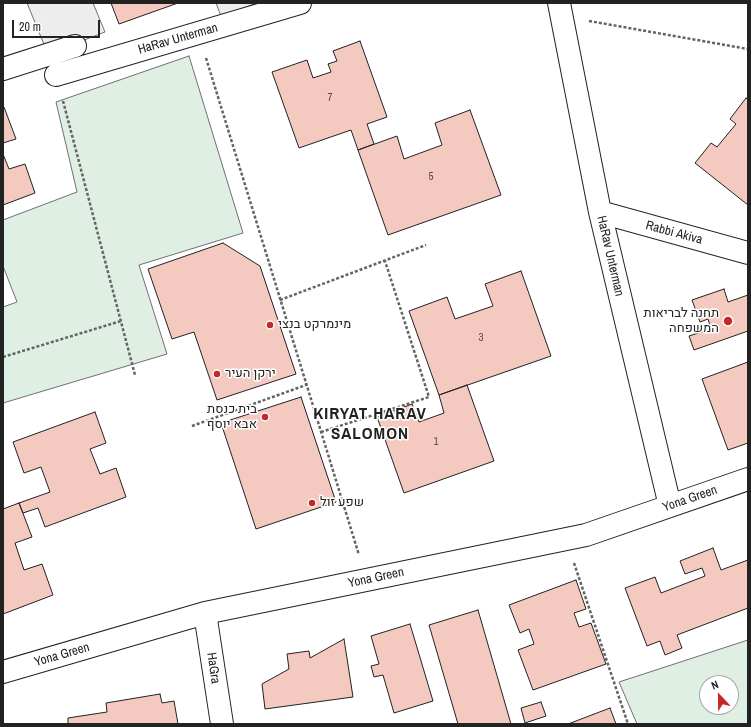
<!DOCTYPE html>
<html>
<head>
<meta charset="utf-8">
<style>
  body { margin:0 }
  #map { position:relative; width:751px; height:727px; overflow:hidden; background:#fff; font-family:"Archivo Narrow",sans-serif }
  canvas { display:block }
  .frame { position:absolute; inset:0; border:4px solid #222; pointer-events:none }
  .north { position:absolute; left:699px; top:675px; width:40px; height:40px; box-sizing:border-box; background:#fff; border:1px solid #a7a7a7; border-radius:50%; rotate:338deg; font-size:11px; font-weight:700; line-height:16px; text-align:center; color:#222 }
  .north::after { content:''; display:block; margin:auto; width:14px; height:18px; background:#c62828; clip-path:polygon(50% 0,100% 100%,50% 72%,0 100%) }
  .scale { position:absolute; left:12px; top:20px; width:88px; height:18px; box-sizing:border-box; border:2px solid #222; border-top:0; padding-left:5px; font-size:12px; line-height:14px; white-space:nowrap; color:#222; -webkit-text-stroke:3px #fff; paint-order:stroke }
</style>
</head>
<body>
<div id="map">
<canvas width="751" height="727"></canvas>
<div class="frame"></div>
<div class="north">N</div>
<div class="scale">20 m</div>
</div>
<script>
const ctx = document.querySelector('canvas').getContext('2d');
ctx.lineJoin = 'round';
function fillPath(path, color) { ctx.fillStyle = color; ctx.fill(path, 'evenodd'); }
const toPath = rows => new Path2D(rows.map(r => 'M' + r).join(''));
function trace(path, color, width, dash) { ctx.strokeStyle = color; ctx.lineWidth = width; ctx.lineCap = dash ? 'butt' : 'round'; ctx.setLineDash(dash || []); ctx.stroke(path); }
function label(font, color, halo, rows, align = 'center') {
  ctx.font = font + ' "Archivo Narrow",Heebo,sans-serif'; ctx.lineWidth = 3; ctx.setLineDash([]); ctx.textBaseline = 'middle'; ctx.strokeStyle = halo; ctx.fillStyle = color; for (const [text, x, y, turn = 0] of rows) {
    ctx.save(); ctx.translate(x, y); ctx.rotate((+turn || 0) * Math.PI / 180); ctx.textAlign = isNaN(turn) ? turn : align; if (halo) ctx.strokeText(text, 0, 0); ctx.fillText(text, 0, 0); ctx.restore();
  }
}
const green = toPath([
  [189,56,243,233,139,265,167,354,3,403,3,307,17,302,3,266,3,220,77,192,56,102,189,56],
  [748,640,748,724,637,724,619,682,748,640],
  [707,683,731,683,731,707,707,707,707,683]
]);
fillPath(green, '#e0efe3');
trace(green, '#6f6f6f', 1);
const parking = toPath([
  [27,3,93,3,105,32,48,54,27,3],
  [216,3,257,3,221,16,216,3]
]);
fillPath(parking, '#ededed');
trace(parking, '#6f6f6f', 1);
const building = toPath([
  [111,3,178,3,119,24,111,3],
  [360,41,387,117,367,124,374,144,358,150,351,130,299,148,272,72,307,60,313,78,331,72,328,64,337,61,333,51,360,41],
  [746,98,748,100,748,205,695,163,711,143,717,147,736,124,730,119,746,98],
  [3,107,4,107,16,139,3,143,3,107],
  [470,110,501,195,388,235,358,150,397,136,404,159,442,145,435,123,470,110],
  [3,154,9,169,25,164,35,193,3,205,3,154],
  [223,243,260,266,296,374,217,400,194,332,172,339,148,269,223,243],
  [521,271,551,356,439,395,409,311,447,297,455,319,493,306,485,284,521,271],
  [724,289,728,302,748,295,748,331,694,350,689,336,711,329,708,319,700,322,692,300,724,289],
  [748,362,748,443,728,450,702,379,748,362],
  [467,385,494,461,404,493,377,417,412,404,419,422,444,413,439,395,467,385],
  [301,397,336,502,256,529,221,423,301,397],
  [95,412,106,443,90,449,100,474,116,468,126,497,45,527,38,508,23,513,19,503,50,492,41,467,24,473,13,442,95,412],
  [19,503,32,537,15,543,24,570,42,564,53,595,3,614,3,509,19,503],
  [713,548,721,570,748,560,748,608,677,635,682,648,665,655,660,641,647,646,625,588,655,577,661,593,705,576,702,568,685,574,680,561,713,548],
  [576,580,586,609,574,613,579,627,591,623,606,664,533,690,518,650,534,644,529,629,520,633,509,605,576,580],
  [478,610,511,724,458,724,429,625,478,610],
  [410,624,433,701,394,713,383,675,374,677,371,666,379,664,371,636,410,624],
  [344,639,353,697,265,709,262,684,289,669,287,654,309,651,310,658,344,639],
  [160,694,162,703,174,701,178,724,68,724,68,718,107,712,106,703,160,694],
  [541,702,546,716,525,723,521,708,541,702],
  [610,708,616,724,568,724,610,708]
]);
fillPath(building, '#f3c9c0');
trace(building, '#222', 1);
const minor = toPath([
  [559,3,600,212,670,506],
  [3,69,75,46],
  [56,75,300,3],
  [600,212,748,253],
  [205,613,222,724],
  [3,672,205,613,586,535,748,479]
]);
trace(minor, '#222', 24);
trace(toPath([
  [589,21,748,49],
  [206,58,359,555],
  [63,101,135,375],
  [280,300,426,245],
  [3,357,121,321],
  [192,426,306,385],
  [321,432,429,397,385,261],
  [574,563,628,724]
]), '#646464', 2.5, [3, 2]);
trace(minor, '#fff', 22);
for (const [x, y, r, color] of [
  [728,321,5,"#c62828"],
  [270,325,4,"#c62828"],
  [217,374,4,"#c62828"],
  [265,417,4,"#c62828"],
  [312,503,4,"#c62828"]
]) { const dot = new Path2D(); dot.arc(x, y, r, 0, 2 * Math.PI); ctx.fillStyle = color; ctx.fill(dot); trace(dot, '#fff', 1.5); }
label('11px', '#564c4a', null, [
  ["7",330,98],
  ["5",431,177],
  ["3",481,338],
  ["1",436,442]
]);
label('13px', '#222', '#fff', [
  ["HaRav Unterman",178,39,-16],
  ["Rabbi Akiva",674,233,15],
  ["HaRav Unterman",610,256,77],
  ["Yona Green",690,499,-19],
  ["Yona Green",376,578,-12],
  ["Yona Green",62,655,-16],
  ["HaGra",213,668,82]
]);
label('13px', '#222', '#fff', [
  ["תחנה לבריאות",719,314,"right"],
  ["המשפחה",719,329,"right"],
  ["מינמרקט בנצי",278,325],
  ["ירקן העיר",225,374],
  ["בית כנסת",257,410,"right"],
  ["אבא יוסף",257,425,"right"],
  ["שפע זול",320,503]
], 'left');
ctx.letterSpacing = '1px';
label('bold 17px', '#222', '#fff', [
  ["KIRYAT HARAV",370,414],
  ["SALOMON",370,434]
]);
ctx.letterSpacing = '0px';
</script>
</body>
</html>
